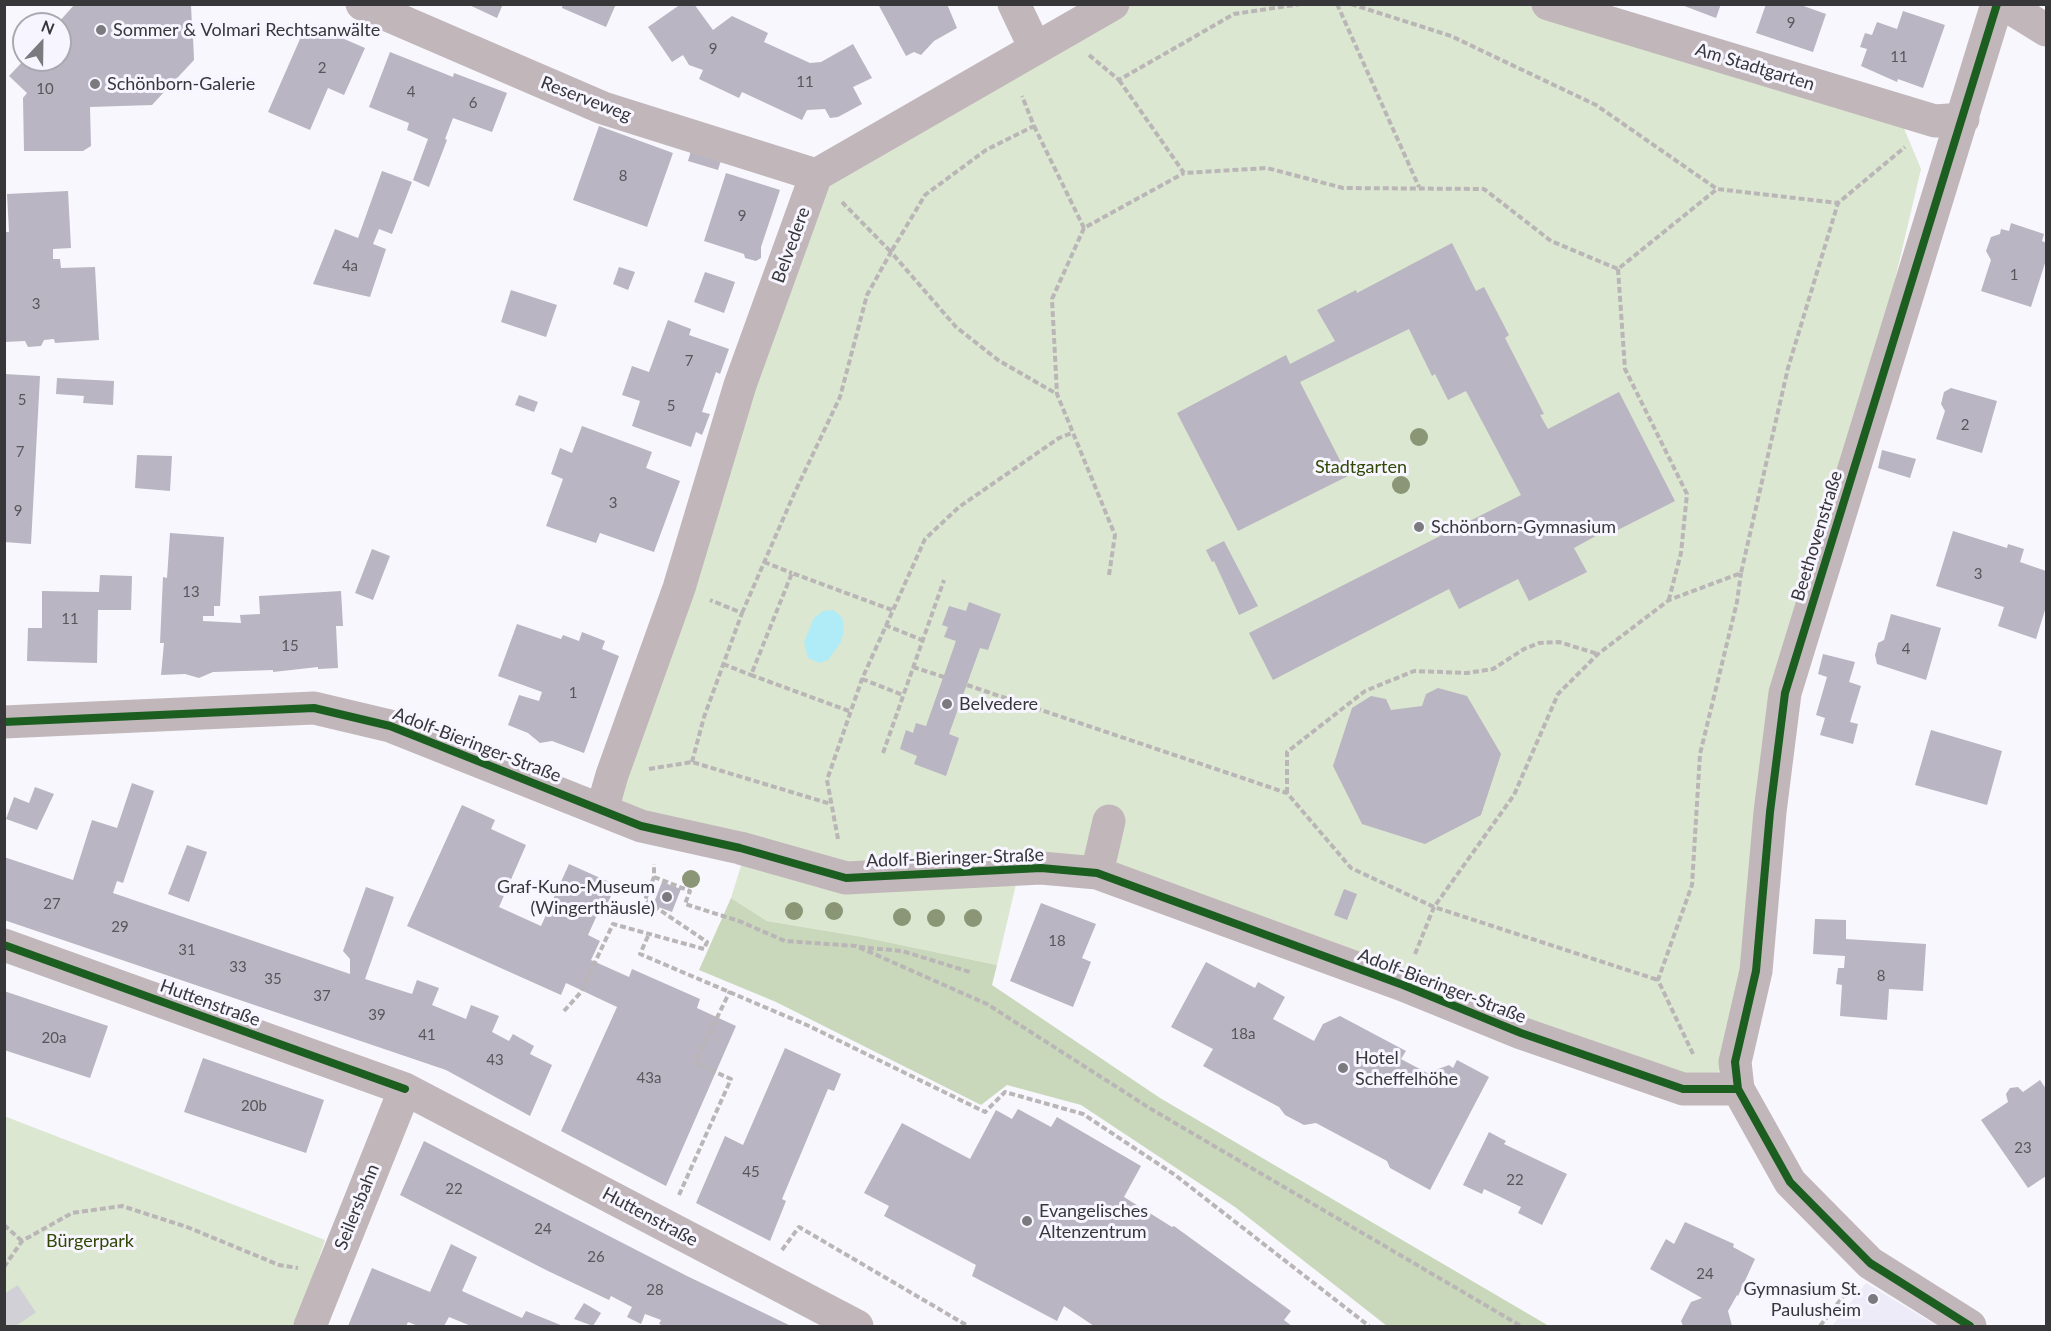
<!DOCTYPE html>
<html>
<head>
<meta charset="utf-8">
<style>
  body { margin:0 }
  #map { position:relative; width:2051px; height:1331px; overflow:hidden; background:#f8f7fd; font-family:Lato,sans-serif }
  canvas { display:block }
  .frame { position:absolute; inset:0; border:6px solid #373639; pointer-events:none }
  .north { position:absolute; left:12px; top:12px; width:60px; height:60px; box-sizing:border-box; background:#f7f5ff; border:2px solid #aaa9b0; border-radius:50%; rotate:22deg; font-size:16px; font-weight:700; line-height:24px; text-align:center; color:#373639 }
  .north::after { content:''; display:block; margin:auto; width:21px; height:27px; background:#7b7a7e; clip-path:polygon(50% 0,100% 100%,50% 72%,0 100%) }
</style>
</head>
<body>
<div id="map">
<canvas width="2051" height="1331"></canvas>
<div class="frame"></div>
<div class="north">N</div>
</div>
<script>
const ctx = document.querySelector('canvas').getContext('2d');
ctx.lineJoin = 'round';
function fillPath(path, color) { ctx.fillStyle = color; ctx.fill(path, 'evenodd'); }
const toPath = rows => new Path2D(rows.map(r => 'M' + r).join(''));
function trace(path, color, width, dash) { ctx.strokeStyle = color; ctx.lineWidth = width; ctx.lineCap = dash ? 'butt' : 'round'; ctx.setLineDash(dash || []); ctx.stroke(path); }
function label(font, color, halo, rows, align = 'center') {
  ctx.font = font + ' Lato,sans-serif'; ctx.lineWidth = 6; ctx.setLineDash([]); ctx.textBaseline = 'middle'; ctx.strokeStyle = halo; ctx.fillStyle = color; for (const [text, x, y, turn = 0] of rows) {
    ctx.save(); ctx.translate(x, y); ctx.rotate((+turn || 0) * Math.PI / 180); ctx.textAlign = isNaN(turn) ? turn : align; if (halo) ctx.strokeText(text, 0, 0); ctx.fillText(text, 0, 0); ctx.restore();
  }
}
fillPath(toPath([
  [1866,1283,1919,1315,1938,1326,1832,1326]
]), '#edebf7');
fillPath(toPath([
  [1121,5,1558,5,1903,126,1921,169,1866,403,1777,693,1746,972,1725,1060,1716,1076,1678,1079,1021,863,997,965,863,937,767,921,731,898,745,853,617,804,823,186],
  [4,1116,325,1240,296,1326,5,1326]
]), '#dbe7d0');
fillPath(toPath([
  [731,898,767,921,863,937,997,965,992,985,1160,1098,1549,1326,1387,1326,1235,1207,1081,1105,1007,1085,981,1105,776,1002,699,970]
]), '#c9d8ba');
fillPath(toPath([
  [833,610,842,617,844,630,841,642,828,660,819,663,808,658,804,642,814,618,823,611]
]), '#b0ecf7');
fillPath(toPath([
  [75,4,191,4,192,27,186,32,193,37,194,60,152,105,90,107,91,146,83,151,24,151,23,98,27,93,9,76,24,60,60,60,60,24,57,24],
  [467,4,503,4,497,18],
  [563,4,616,4,606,27,562,8],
  [681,4,694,4,713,30,732,16,768,33,764,42,810,63,821,62,853,44,872,78,853,87,862,104,838,117,830,118,825,109,807,110,802,120,742,92,739,98,699,79,703,70,689,65,683,55,672,62,648,27],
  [878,4,947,4,957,28,934,41,921,55,914,52,906,56],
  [1679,4,1721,4,1716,18],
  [1766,4,1798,4,1826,14,1813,52,1756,33],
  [1903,11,1945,25,1923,88,1898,79,1897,82,1861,66,1867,49,1860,47,1865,33,1872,35,1877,22,1897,29],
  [307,23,365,48,344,95,328,88,310,130,268,112],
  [390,52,453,77,454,73,507,93,492,132,453,118,445,139,447,140,429,187,413,180,428,139,407,130,409,123,369,107],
  [599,126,673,153,647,227,573,200],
  [693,144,723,154,718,170,688,161],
  [382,171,412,182,392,234,379,229,373,244,386,249,370,297,313,284,335,229,358,238],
  [726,173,780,190,761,247,761,258,756,261,745,258,744,254,704,241],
  [68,191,71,248,53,249,53,259,60,259,61,268,95,267,99,340,55,343,54,339,44,340,41,346,28,347,25,341,5,342,4,232,9,232,7,194],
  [2011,223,2044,234,2042,241,2046,243,2046,260,2031,307,1981,291,1991,260,1986,251,1991,237,2000,234,2001,229,2009,231],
  [1452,243,1476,291,1484,287,1509,335,1505,338,1544,414,1540,415,1548,429,1619,392,1675,501,1606,536,1603,532,1574,548,1587,572,1529,601,1518,579,1459,609,1449,589,1273,680,1249,633,1521,495,1466,391,1448,400,1435,374,1432,376,1409,329,1300,382,1348,476,1238,531,1177,413,1286,355,1290,364,1335,341,1317,310,1356,290,1357,293],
  [619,267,635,272,628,290,613,284],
  [705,272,735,282,724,313,694,302],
  [511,290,557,305,546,337,501,322],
  [668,320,691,329,689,335,729,349,720,374,716,372,702,412,710,414,702,435,696,432,691,447,632,426,640,401,622,395,632,366,649,372],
  [4,374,40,376,31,544,4,542],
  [57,378,114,381,113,405,83,403,84,396,56,394],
  [1951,388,1997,401,1982,453,1936,439,1945,411,1941,404,1944,392],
  [519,395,538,402,534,412,515,405],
  [582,426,652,452,646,468,680,481,654,552,600,533,596,543,546,526,563,479,551,474,560,448,572,453],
  [1882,450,1916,459,1910,478,1878,468],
  [137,455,172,456,170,491,135,488],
  [1953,531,2007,548,2008,544,2024,549,2020,562,2046,571,2046,607,2036,639,1998,626,2004,607,1936,586],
  [170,533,224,537,220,606,214,606,214,616,203,616,203,621,241,623,240,615,260,614,259,596,341,591,343,626,336,626,338,668,318,669,318,667,273,672,273,670,213,672,199,678,185,674,161,675,164,643,160,643,163,577,167,578],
  [1224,541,1258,606,1239,615,1214,561,1212,562,1206,550],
  [372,549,390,556,373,600,355,593],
  [100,575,132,576,131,610,98,610,97,663,27,661,28,628,42,628,42,591,99,592],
  [969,602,1001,614,988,650,980,648,949,734,959,738,946,776,914,764,917,756,900,749,906,730,913,733,916,723,926,726,956,641,944,637,948,627,942,625,949,606,966,611],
  [1891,614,1941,628,1926,680,1877,664,1875,655,1878,643,1884,640],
  [517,624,561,639,563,635,579,641,582,632,605,641,602,649,619,656,584,753,552,741,540,743,528,733,508,725,519,695,539,701,542,692,498,676],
  [1823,654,1855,662,1849,682,1861,686,1850,722,1858,724,1853,744,1820,735,1825,718,1816,715,1827,677,1818,674],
  [1438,688,1467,696,1501,754,1481,815,1425,844,1362,824,1333,766,1352,708,1371,696,1386,699,1391,710,1422,706,1426,694],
  [1931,730,2002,751,1987,805,1915,785],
  [132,783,154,791,123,883,117,881,113,893,350,974,350,959,343,951,366,887,394,897,365,979,412,994,417,980,439,988,432,1005,466,1019,471,1005,499,1016,492,1032,509,1041,513,1034,534,1046,530,1054,552,1065,530,1116,446,1070,4,920,4,857,73,880,92,820,117,828],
  [35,787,54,794,37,830,6,819,14,797,29,803],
  [462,805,495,820,491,829,526,845,499,907,541,926,569,864,616,885,607,905,603,902,588,935,600,941,591,960,629,977,632,969,700,999,697,1008,736,1026,666,1186,561,1131,617,1007,566,983,561,995,407,926],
  [187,845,207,852,189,902,168,894],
  [662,882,681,889,672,912,653,905],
  [1344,889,1357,894,1347,920,1334,915],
  [1041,903,1096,924,1082,958,1091,962,1073,1007,1010,981],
  [1815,919,1846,920,1846,939,1926,944,1923,991,1889,989,1887,1020,1840,1016,1842,985,1836,984,1838,968,1844,968,1845,956,1813,954],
  [1206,962,1255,988,1258,982,1285,997,1273,1019,1314,1041,1323,1024,1340,1016,1406,1051,1401,1059,1431,1075,1433,1071,1449,1065,1453,1068,1457,1060,1489,1077,1430,1190,1390,1168,1387,1161,1316,1123,1304,1125,1285,1115,1279,1107,1203,1066,1213,1049,1171,1027],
  [4,991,108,1026,90,1078,4,1050],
  [785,1048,841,1074,834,1091,828,1089,782,1199,786,1201,770,1241,696,1203,725,1136,743,1145],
  [203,1058,324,1100,306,1153,184,1112],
  [2040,1080,2046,1089,2046,1176,2028,1188,1981,1120,2008,1102,2006,1094,2010,1088,2018,1087,2023,1092],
  [1018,1109,1051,1127,1057,1117,1141,1166,1124,1197,1172,1227,1174,1226,1291,1311,1284,1320,1292,1326,1094,1326,1064,1306,1057,1321,972,1276,976,1265,884,1216,889,1206,864,1193,902,1123,970,1159,996,1110,1012,1119],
  [1489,1132,1506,1141,1504,1144,1567,1174,1542,1225,1518,1213,1521,1207,1484,1189,1482,1194,1463,1185],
  [424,1141,687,1276,791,1326,664,1326,659,1324,661,1320,645,1314,641,1324,627,1317,632,1307,611,1296,609,1300,546,1270,400,1195],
  [1685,1222,1734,1244,1733,1247,1755,1259,1738,1296,1737,1295,1728,1311,1732,1326,1683,1326,1681,1321,1691,1302,1702,1298,1650,1269,1666,1239,1674,1244],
  [451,1244,477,1257,462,1291,522,1318,526,1311,563,1326,471,1326,449,1317,444,1326,418,1326,408,1322,406,1326,348,1326,372,1268,430,1292],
  [584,1303,601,1313,593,1326,574,1319]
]), '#b9b5c2');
trace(toPath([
  [4,1294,25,1326]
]), '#d1d0d6', 33, [33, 16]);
trace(toPath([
  [1337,4,1419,187],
  [1351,4,1451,36,1596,105,1717,189,1838,203],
  [1089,55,1119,80,1234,14,1301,4],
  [1119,80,1184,173,1267,168,1343,188,1484,189,1551,241,1618,269,1717,189],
  [1034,126,1084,228],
  [842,202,891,252,925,195,986,150,1034,126,1022,96],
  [1618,269,1625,369,1687,494,1681,553,1669,599],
  [764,562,792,573],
  [1109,575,1115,535,1057,394,1052,299,1084,228,1184,173],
  [742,613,794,494,840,397,867,295,891,252,956,327,998,360,1057,394],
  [885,625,922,640],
  [723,664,751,675],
  [913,667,944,677],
  [862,679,903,695],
  [967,685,1287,793,1351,868,1434,907,1658,980],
  [849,711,751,675,792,573,892,610],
  [883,753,944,580],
  [692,762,704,717,742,613,710,600],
  [649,769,692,762,831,804],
  [1287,793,1287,752,1365,691,1414,671,1467,673,1493,669,1524,649,1539,643,1559,642,1598,654],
  [838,839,827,780,862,679,925,539,959,507,1059,438,1072,433],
  [654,877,690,891,685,904,739,921,785,941,856,946,987,1004,1151,1109,1521,1326],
  [648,936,640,954,809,1026,985,1112,1005,1092,1083,1114,1175,1175,1369,1326],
  [859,947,902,951,970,972],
  [1415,954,1434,907,1514,795,1558,694,1598,654,1669,600,1741,573,1788,368,1838,203,1905,147],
  [564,1011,581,992,613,924,704,949,707,942,645,900,654,877,654,864],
  [1693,1054,1658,980,1692,885,1700,754,1737,602,1741,573],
  [679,1195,731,1079,695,1063,730,991],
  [4,1225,22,1241],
  [782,1250,799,1227,968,1326],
  [4,1267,22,1241,72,1213,122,1206,187,1227,279,1265,298,1268],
  [1820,1326,1849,1289]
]), '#bab6b7', 4, [6, 3]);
trace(toPath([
  [362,4,603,108,816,175],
  [1014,4,1035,48],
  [1548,4,1935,121,1963,119],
  [2004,4,2046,30],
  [4,722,314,708,390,726,641,826,740,848,846,878,1041,868,1097,873,1403,985,1521,1033,1683,1089,1738,1089,1790,1182,1870,1263,1970,1326],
  [602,810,612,775,679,588,740,385,816,175,1113,4],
  [1097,873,1109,821],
  [4,945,405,1089,857,1326],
  [1738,1089,1735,1062,1756,971,1770,812,1785,693,1997,4],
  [310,1326,405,1089]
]), '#c1b7ba', 33);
trace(toPath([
  [4,722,314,708,390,726,641,826,740,848,846,878,1041,868,1097,873,1403,985,1521,1033,1683,1089,1738,1089,1790,1182,1870,1263,1970,1326],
  [4,945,405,1089],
  [1738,1089,1735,1062,1756,971,1770,812,1785,693,1997,4]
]), '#1b5e20', 8);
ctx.fillStyle = '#8a9675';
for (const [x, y] of [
  [1419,437],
  [1401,485],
  [691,879],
  [794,911],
  [834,911],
  [902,917],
  [936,918],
  [973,918]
]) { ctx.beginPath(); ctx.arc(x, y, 9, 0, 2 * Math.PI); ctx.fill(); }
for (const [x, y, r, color] of [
  [101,30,6,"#7b7a7e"],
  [95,84,6,"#7b7a7e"],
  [1419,527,6,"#7b7a7e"],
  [947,704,6,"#7b7a7e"],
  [667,897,6,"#7b7a7e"],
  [1343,1068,6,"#7b7a7e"],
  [1027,1221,6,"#7b7a7e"],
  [1873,1299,6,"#7b7a7e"]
]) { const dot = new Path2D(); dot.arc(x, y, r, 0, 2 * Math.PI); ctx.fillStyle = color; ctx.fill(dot); trace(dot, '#f7f5ff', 2); }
label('15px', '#58565b', null, [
  ["9",1791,23],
  ["9",713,49],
  ["11",1899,57],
  ["2",322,68],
  ["11",805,82],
  ["10",45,89],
  ["4",411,92],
  ["6",473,103],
  ["8",623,176],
  ["9",742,216],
  ["4a",350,266],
  ["1",2014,275],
  ["3",36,304],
  ["7",689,361],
  ["5",22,400],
  ["5",671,406],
  ["2",1965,425],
  ["7",20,452],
  ["3",613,503],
  ["9",18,511],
  ["3",1978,574],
  ["13",191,592],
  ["11",70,619],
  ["15",290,646],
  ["4",1906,649],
  ["1",573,693],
  ["27",52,904],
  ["29",120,927],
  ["18",1057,941],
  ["31",187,950],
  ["33",238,967],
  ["8",1881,976],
  ["35",273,979],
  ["37",322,996],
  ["39",377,1015],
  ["18a",1243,1034],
  ["41",427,1035],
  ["20a",54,1038],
  ["43",495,1060],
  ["43a",649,1078],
  ["20b",254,1106],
  ["23",2023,1148],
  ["45",751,1172],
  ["22",1515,1180],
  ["22",454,1189],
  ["24",543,1229],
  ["26",596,1257],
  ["24",1705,1274],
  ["28",655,1290]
]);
label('18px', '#373639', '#f7f5ff', [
  ["Sommer & Volmari Rechtsanwälte",113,30],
  ["Schönborn-Galerie",107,84],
  ["Schönborn-Gymnasium",1431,527],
  ["Belvedere",959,704],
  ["Graf-Kuno-Museum",655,887,"right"],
  ["(Wingerthäusle)",655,908,"right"],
  ["Hotel",1355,1058],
  ["Scheffelhöhe",1355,1079],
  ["Evangelisches",1039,1211],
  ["Altenzentrum",1039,1232],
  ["Gymnasium St.",1861,1289,"right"],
  ["Paulusheim",1861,1310,"right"]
], 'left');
label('18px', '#373639', '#f7f5ff', [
  ["Am Stadtgarten",1755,67,17],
  ["Reserveweg",586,99,21],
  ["Belvedere",791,245,-70],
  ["Beethovenstraße",1817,536,-73],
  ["Adolf-Bieringer-Straße",477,745,21],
  ["Adolf-Bieringer-Straße",955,858,-2],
  ["Adolf-Bieringer-Straße",1442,986,21],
  ["Huttenstraße",210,1003,20],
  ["Seilersbahn",357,1207,-68],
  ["Huttenstraße",650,1217,28]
]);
label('18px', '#304705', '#f7f5ff', [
  ["Stadtgarten",1361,467],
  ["Bürgerpark",90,1241]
]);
</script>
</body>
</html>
